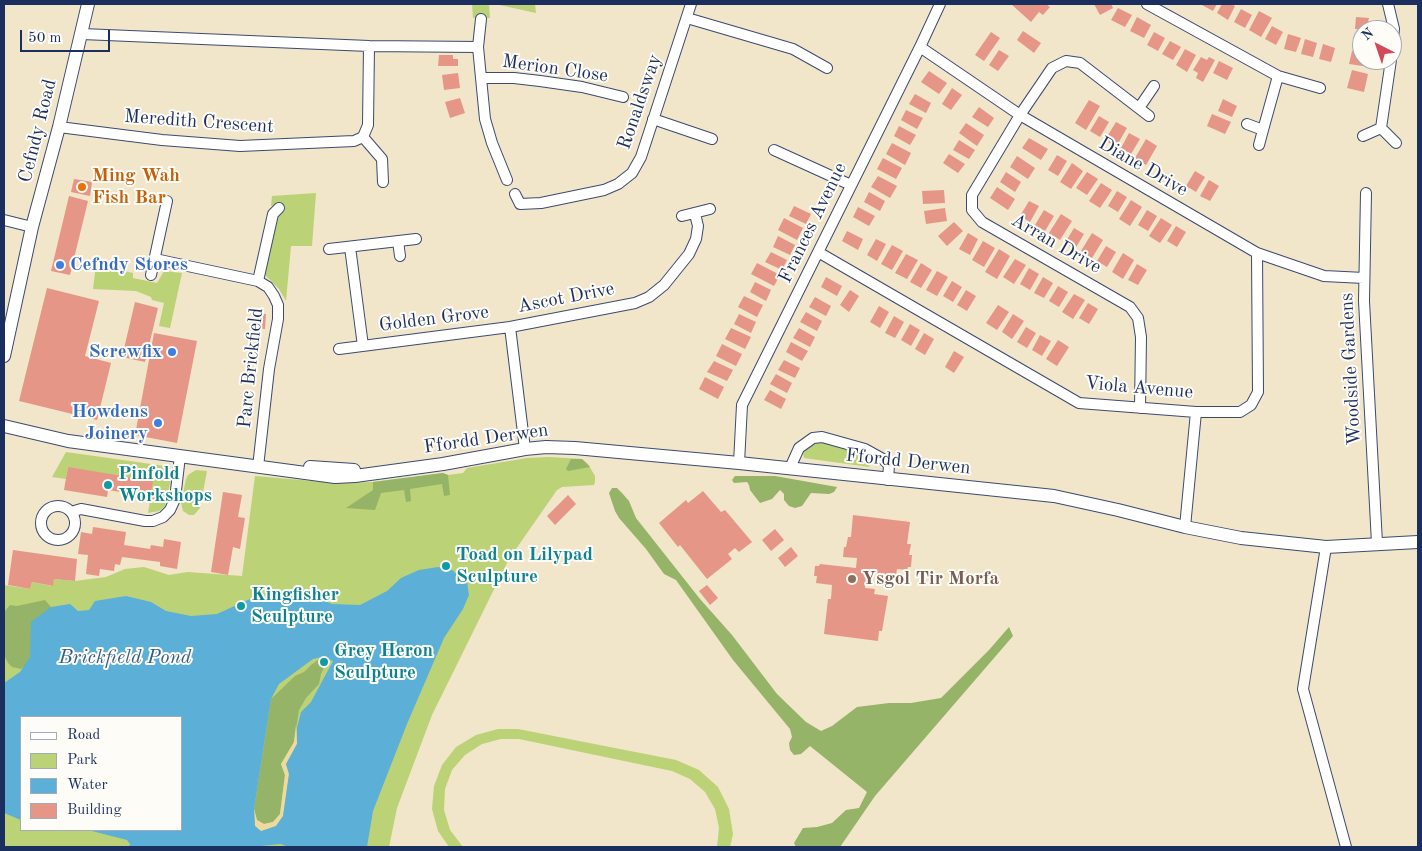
<!DOCTYPE html>
<html>
<head>
<meta charset="utf-8">
<style>
  body { margin:0 }
  #map { position:relative; width:1422px; height:851px; overflow:hidden; background:#f1e5ca; font-family:"Old Standard TT",serif }
  canvas { display:block }
  .frame { position:absolute; inset:0; border:5px solid #1b2f5e; pointer-events:none }
  .legend { position:absolute; left:20px; top:716px; width:162px; height:115px; box-sizing:border-box; background:#fdfcf7; border:1px solid #a3aaba; margin:0; padding:6px 9px; list-style:none; font-size:15px; color:#1b2f5e }
  .legend li { display:flex; align-items:center; gap:10px; height:25px }
  .legend b { width:25px; border:1px solid #a3aaba }
  .north { position:absolute; left:1352px; top:20px; width:50px; height:50px; box-sizing:border-box; background:#fdfcf7; border:1px solid #a3aaba; border-radius:50%; rotate:319deg; font-size:14px; font-weight:700; line-height:20px; text-align:center; color:#1b2f5e }
  .north::after { content:''; display:block; margin:auto; width:18px; height:22px; background:#d1495b; clip-path:polygon(50% 0,100% 100%,50% 72%,0 100%) }
  .scale { position:absolute; left:20px; top:30px; width:90px; height:22px; box-sizing:border-box; border:2px solid #1b2f5e; border-top:0; padding-left:6px; font-size:15px; line-height:18px; white-space:nowrap; color:#1b2f5e; -webkit-text-stroke:4px #fdfcf7; paint-order:stroke }
</style>
</head>
<body>
<div id="map">
<canvas width="1422" height="851"></canvas>
<div class="frame"></div>
<ul class="legend">
<li><b style="height:6px;background:#fff"></b>Road</li>
<li><b style="height:14px;background:#bcd276"></b>Park</li>
<li><b style="height:14px;background:#5cafd7"></b>Water</li>
<li><b style="height:14px;background:#e59687"></b>Building</li>
</ul>
<div class="north">N</div>
<div class="scale">50 m</div>
</div>
<script>
const ctx = document.querySelector('canvas').getContext('2d');
ctx.lineJoin = 'round';
function fillPath(path, color) { ctx.fillStyle = color; ctx.fill(path, 'evenodd'); }
const toPath = rows => new Path2D(rows.map(r => 'M' + r).join(''));
function trace(path, color, width, dash) { ctx.strokeStyle = color; ctx.lineWidth = width; ctx.lineCap = dash ? 'butt' : 'round'; ctx.setLineDash(dash || []); ctx.stroke(path); }
function label(font, color, halo, rows, align = 'center') {
  ctx.font = font + ' "Old Standard TT",serif'; ctx.lineWidth = 4; ctx.setLineDash([]); ctx.textBaseline = 'middle'; ctx.strokeStyle = halo; ctx.fillStyle = color; for (const [text, x, y, turn = 0] of rows) {
    ctx.save(); ctx.translate(x, y); ctx.rotate((+turn || 0) * Math.PI / 180); ctx.textAlign = isNaN(turn) ? turn : align; if (halo) ctx.strokeText(text, 0, 0); ctx.fillText(text, 0, 0); ctx.restore();
  }
}
fillPath(toPath([
  [472,4,489,4,490,18,473,18],
  [495,4,535,4,536,13],
  [316,193,312,246,291,246,286,301,279,289,264,274,279,204,271,206,272,196],
  [96,265,133,273,133,278,157,283,164,271,182,273,170,328,159,326,164,303,152,300,151,297,136,291,93,289],
  [823,441,843,447,873,458,869,467,804,458,803,453,808,447,815,443],
  [66,452,165,466,167,468,171,479,165,506,159,511,148,513,150,501,157,502,158,493,68,467,66,479,52,477],
  [549,457,582,459,588,464,595,476,595,482,594,485,562,487,557,490,509,559,432,715,397,808,389,847,4,847,4,585,30,589,32,582,52,586,54,579,75,581,106,577,125,569,144,567,169,575,188,572,242,576,255,476,336,483,373,482,443,473,448,475,463,473,467,468,527,458],
  [21,717,181,717,181,830,21,830],
  [196,470,207,471,200,508,194,515,189,515,183,511,181,503,186,479,188,475],
  [498,729,518,729,676,760,699,770,718,787,729,809,733,834,730,847,717,847,719,828,715,809,705,792,690,779,672,771,519,739,501,739,482,744,465,755,452,770,445,789,444,810,450,830,463,847,449,847,438,831,432,809,434,786,442,765,456,747,476,735]
]), '#bcd276');
fillPath(toPath([
  [571,459,582,459,590,467,568,471,566,469],
  [443,473,448,475,450,495,444,496,442,484,410,489,411,501,406,502,404,490,381,493,375,510,346,508,373,490,373,482],
  [735,476,775,476,837,487,834,492,829,494,811,493,802,506,795,508,789,506,784,500,784,494,780,490,772,499,760,503,750,490,749,485,747,482,734,483,732,480],
  [612,488,617,488,622,493,629,501,636,518,700,599,732,635,777,694,806,722,821,731,832,726,857,707,889,703,911,703,941,698,989,650,1009,627,1013,636,875,796,840,847,796,847,794,843,803,828,817,827,832,823,846,810,859,808,867,792,810,746,801,754,794,755,790,750,789,743,792,737,790,729,733,660,676,580,664,574,646,549,619,518,615,511,609,493],
  [45,600,51,607,50,614,36,629,29,663,21,669,12,667,8,663,4,655,4,612,10,605,17,606],
  [322,657,326,658,327,661,321,674,319,684,306,698,299,710,294,742,281,764,285,775,280,814,273,822,264,824,257,820,254,809,271,699,295,676,304,672,311,665]
]), '#95b467');
fillPath(toPath([
  [296,725,297,744,286,764,289,774,283,816,276,826,261,832,255,826,254,809,257,820,264,824,273,822,280,814,285,775,281,764,294,742]
]), '#eeda9e');
fillPath(toPath([
  [438,567,452,570,467,582,469,595,463,609,444,638,407,724,373,811,367,847,288,847,281,844,251,847,147,846,129,847,130,844,127,840,88,830,181,830,181,717,21,717,21,820,4,813,4,683,20,672,30,657,31,622,51,607,70,604,78,611,89,610,95,601,126,596,151,602,166,611,191,616,217,614,252,598,311,595,332,604,360,605,387,591,401,578,419,570],
  [322,657,333,661,311,702,301,712,297,728,297,744,286,764,289,774,283,816,276,826,261,831,255,826,254,809,271,699,279,684,313,659]
]), '#5cafd7');
fillPath(toPath([
  [1011,4,1046,4,1050,7,1043,15,1039,12,1031,22],
  [1094,4,1111,4,1113,8,1100,15],
  [1200,4,1217,4,1213,11],
  [1222,4,1231,4,1235,6,1228,20,1217,13],
  [1118,8,1132,15,1125,27,1111,20],
  [1241,9,1252,15,1245,28,1234,22],
  [1259,11,1272,18,1261,37,1249,30],
  [1137,17,1151,25,1144,38,1130,31],
  [1356,17,1369,18,1368,22,1373,23,1372,30,1355,29],
  [1272,26,1283,32,1276,45,1265,39],
  [1023,31,1041,43,1034,53,1017,40],
  [991,32,1000,38,984,61,975,55],
  [1154,32,1165,38,1158,51,1147,45],
  [1357,32,1362,33,1362,49,1355,48],
  [1288,34,1301,38,1296,52,1284,49],
  [1305,39,1317,43,1313,57,1301,54],
  [1170,41,1181,47,1173,60,1162,54],
  [1323,44,1335,48,1331,62,1319,59],
  [1185,49,1196,55,1187,72,1176,65],
  [999,50,1009,56,998,71,989,65],
  [1352,51,1362,52,1362,60,1370,60,1369,67,1349,64],
  [439,55,453,55,453,59,458,59,458,66,438,66],
  [1201,57,1207,60,1209,57,1215,60,1203,82,1196,78,1198,73,1193,70],
  [1219,61,1233,68,1227,80,1213,73],
  [1352,70,1368,74,1364,92,1347,88],
  [929,71,947,83,939,94,921,82],
  [458,73,460,88,444,90,442,75],
  [952,88,962,95,951,110,942,104],
  [915,94,931,103,926,113,909,104],
  [460,98,465,113,450,118,445,102],
  [1223,99,1237,106,1232,117,1218,111],
  [1089,100,1100,106,1086,130,1075,123],
  [979,107,994,118,988,127,972,117],
  [906,110,923,118,917,129,901,120],
  [1212,114,1231,122,1225,134,1207,126],
  [1099,116,1109,122,1100,137,1090,131],
  [1116,122,1127,128,1116,147,1105,140],
  [966,123,984,135,977,146,959,133],
  [899,126,916,135,910,145,894,136],
  [1129,133,1140,139,1131,154,1121,148],
  [1029,138,1048,149,1041,160,1022,148],
  [1146,139,1157,146,1146,165,1135,158],
  [959,140,975,150,969,159,953,150],
  [892,143,911,153,905,165,886,154],
  [949,154,965,164,958,173,943,163],
  [1057,155,1067,161,1058,176,1048,170],
  [1017,156,1035,168,1028,179,1010,167],
  [883,158,902,168,896,179,877,169],
  [1072,163,1083,171,1071,189,1060,182],
  [1195,171,1205,177,1196,192,1186,186],
  [1006,172,1021,182,1015,192,1000,182],
  [1087,172,1098,179,1087,195,1076,188],
  [878,176,897,186,890,198,871,187],
  [74,179,92,182,90,196,71,192],
  [1209,180,1219,186,1210,201,1200,196],
  [1101,183,1112,190,1100,208,1089,201],
  [997,187,1015,199,1008,210,990,198],
  [944,190,945,203,923,204,922,191],
  [1117,191,1127,197,1118,212,1108,206],
  [869,192,885,201,880,211,864,202],
  [69,196,88,201,70,275,51,271],
  [1131,200,1142,207,1130,226,1119,219],
  [1029,201,1039,206,1030,222,1020,216],
  [794,206,811,214,806,224,789,216],
  [858,207,875,216,869,226,853,217],
  [945,208,947,221,926,224,924,211],
  [1044,210,1054,216,1045,231,1035,225],
  [1147,210,1157,216,1148,231,1138,225],
  [1061,214,1072,221,1060,240,1049,233],
  [784,218,803,228,797,240,778,230],
  [1161,218,1172,225,1160,243,1149,236],
  [954,222,963,231,947,246,938,236],
  [1176,226,1186,232,1177,247,1167,241],
  [1074,228,1084,234,1075,249,1065,243],
  [847,231,863,239,858,250,842,241],
  [968,233,978,239,970,255,959,249],
  [1092,233,1103,240,1092,258,1081,251],
  [778,236,795,245,790,255,773,247],
  [876,239,886,244,877,261,867,255],
  [983,241,995,248,984,267,972,260],
  [892,245,903,251,892,270,881,264],
  [1106,246,1116,252,1107,267,1097,261],
  [999,249,1010,256,997,279,985,272],
  [771,252,787,260,782,270,765,262],
  [1123,253,1134,260,1123,279,1112,272],
  [906,254,918,260,907,279,895,273],
  [1015,259,1026,265,1014,284,1003,277],
  [757,263,780,275,774,286,751,274],
  [921,263,932,270,921,288,910,282],
  [1137,264,1147,270,1138,285,1128,280],
  [1029,268,1039,274,1030,290,1020,284],
  [937,271,948,277,937,296,926,290],
  [826,277,842,286,837,296,821,287],
  [1043,277,1053,283,1044,298,1034,293],
  [952,281,962,287,953,302,943,296],
  [755,282,771,290,766,301,750,292],
  [1058,286,1068,292,1059,307,1049,301],
  [47,288,99,301,85,356,111,363,97,420,19,401],
  [850,290,859,296,849,312,840,305],
  [966,290,976,296,967,311,957,305],
  [1074,294,1085,300,1073,319,1062,312],
  [744,296,763,305,757,317,738,307],
  [815,297,831,306,826,316,809,307],
  [135,302,158,308,145,362,122,357],
  [1088,303,1098,309,1089,324,1079,318],
  [998,305,1009,312,997,330,986,323],
  [879,306,889,312,880,328,870,322],
  [806,312,822,321,817,331,800,322],
  [257,314,266,314,265,329,256,328],
  [739,314,756,322,751,333,734,324],
  [1013,314,1024,321,1012,339,1002,332],
  [894,316,904,322,895,338,885,333],
  [910,324,920,330,911,346,901,340],
  [1026,327,1036,333,1027,348,1017,342],
  [731,328,751,337,745,349,725,339],
  [799,328,815,337,810,347,793,338],
  [154,333,197,341,177,443,135,435],
  [924,333,934,339,925,355,915,349],
  [1040,335,1051,341,1042,356,1032,350],
  [1058,340,1069,347,1057,366,1046,359],
  [791,342,808,351,802,361,786,352],
  [722,344,742,354,736,366,716,356],
  [954,351,964,357,954,373,945,367],
  [784,360,800,368,795,378,778,370],
  [714,361,733,370,727,381,707,372],
  [776,374,792,383,787,393,770,384],
  [705,377,724,387,718,399,699,389],
  [770,390,786,399,781,409,764,400],
  [68,467,153,481,151,492,158,493,157,502,150,501,151,497,108,490,107,497,64,490],
  [703,491,721,512,725,510,752,542,739,552,735,548,728,554,732,559,707,579,680,545,678,547,659,523,686,500,688,503],
  [223,492,242,495,238,517,245,518,240,549,233,547,228,575,211,572],
  [568,495,576,504,555,525,547,516],
  [853,515,910,522,907,544,911,544,909,555,912,555,911,567,908,567,907,570,897,569,896,575,866,572,865,588,875,589,874,594,888,596,882,631,879,631,878,641,824,634,828,599,831,599,832,585,816,583,817,576,814,576,815,566,819,566,820,564,856,568,857,558,843,557,844,547,846,547,848,537,851,537],
  [93,527,126,532,124,545,150,549,151,545,163,547,164,539,181,542,177,569,160,566,160,562,122,557,120,565,115,564,114,571,100,569,99,576,86,574,88,555,78,554,81,532,92,534],
  [775,529,784,540,771,551,762,540],
  [791,547,798,556,785,567,778,558],
  [13,550,77,559,75,581,54,579,53,586,32,582,30,589,8,585],
  [707,585,718,598,710,605,699,591]
]), '#e59687');
const minor = toPath([
  [1147,4,1278,76,1320,88],
  [1388,4,1394,29,1392,49],
  [687,18,793,49,827,68],
  [481,19,478,47,485,119,492,143,507,180],
  [82,34,369,46,478,47],
  [920,47,1020,115,1257,253,1324,276,1364,278],
  [482,78,514,78,540,81,582,87,623,97],
  [1139,108,1154,86],
  [653,119,712,139],
  [1247,124,1263,130,1278,76],
  [59,127,162,140,240,146,354,141,363,137,368,125,369,46],
  [1381,128,1391,60],
  [1363,136,1381,128,1396,143],
  [363,137,382,159,383,182],
  [1259,145,1263,130],
  [774,150,851,185],
  [1366,193,1364,301,1377,543],
  [515,194,520,204,541,203,604,190,618,184,632,173,641,157,691,4],
  [682,216,710,209],
  [4,220,32,227],
  [398,241,400,256],
  [350,247,363,346],
  [329,249,416,239],
  [818,252,1079,403,1196,412,1240,412,1251,405,1258,392,1257,253],
  [155,259,258,281,268,287,274,296,278,305,278,319,269,369,258,467],
  [151,275,167,201],
  [258,281,273,214,279,208],
  [339,349,510,327],
  [1140,408,1141,337,1138,318,1130,307,982,222,972,210,972,195,1020,115,1052,68,1066,61,1080,63,1149,116],
  [525,449,510,327,635,303,649,297,664,285,689,254,696,239,698,226,695,214],
  [739,463,742,405,920,47,940,4],
  [790,468,799,448,813,438,822,437,865,449,883,459,889,465,888,480],
  '41 523a17 17 0 1 1 34 0a17 17 0 1 1-34 0Z',
  [71,512,81,509,145,521,153,521,163,517,170,510,175,499,180,456],
  [1185,527,1196,412],
  [1326,547,1303,689,1346,847]
]);
const tertiary = toPath([
  [4,356,32,227,59,127,88,4],
  [4,426,68,441,335,477,355,476,443,464,525,449,546,447,575,448,739,463,1054,496,1118,510,1185,527,1241,538,1326,547,1418,542],
  [310,467,354,470]
]);
trace(minor, '#3b4a6e', 12);
trace(tertiary, '#3b4a6e', 14);
trace(minor, '#fff', 10);
trace(tertiary, '#fff', 12);
for (const [x, y, r, color] of [
  [82,187,5,"#e8710a"],
  [60,265,5,"#3f7fe0"],
  [172,352,5,"#3f7fe0"],
  [158,423,5,"#3f7fe0"],
  [108,485,5,"#0f9aa8"],
  [446,566,5,"#0f9aa8"],
  [852,579,5,"#8d6e63"],
  [241,606,5,"#0f9aa8"],
  [324,662,5,"#0f9aa8"]
]) { const dot = new Path2D(); dot.arc(x, y, r, 0, 2 * Math.PI); ctx.fillStyle = color; ctx.fill(dot); trace(dot, '#fdfcf7', 2); }
label('19px', '#1b2f5e', '#fdfcf7', [
  ["Merion Close",555,69,8],
  ["Ronaldsway",640,102,-71],
  ["Meredith Crescent",199,122,4],
  ["Cefndy Road",38,131,-76],
  ["Diane Drive",1143,167,30],
  ["Frances Avenue",813,223,-64],
  ["Arran Drive",1056,244,30],
  ["Ascot Drive",566,298,-11],
  ["Golden Grove",434,319,-7],
  ["Parc Brickfield",251,368,-84],
  ["Woodside Gardens",1351,369,-93],
  ["Viola Avenue",1139,388,5],
  ["Ffordd Derwen",486,439,-8],
  ["Ffordd Derwen",908,462,6]
]);
label('bold 19px', '#c56008', '#fdfcf7', [
  ["Ming Wah",92,176],
  ["Fish Bar",92,198]
], 'left');
label('bold 19px', '#366cbe', '#fdfcf7', [
  ["Cefndy Stores",70,265,"left"],
  ["Screwfix",162,352],
  ["Howdens",148,412],
  ["Joinery",148,434]
], 'right');
label('bold 19px', '#0d838f', '#fdfcf7', [
  ["Pinfold",118,474],
  ["Workshops",118,496],
  ["Toad on Lilypad",456,555],
  ["Sculpture",456,577],
  ["Kingfisher",251,595],
  ["Sculpture",251,617],
  ["Grey Heron",334,651],
  ["Sculpture",334,673]
], 'left');
label('bold 19px', '#785e54', '#fdfcf7', [
  ["Ysgol Tir Morfa",862,579]
], 'left');
label('italic 20px', '#325c88', '#fdfcf7', [
  ["Brickfield Pond",125,658]
]);
</script>
</body>
</html>
